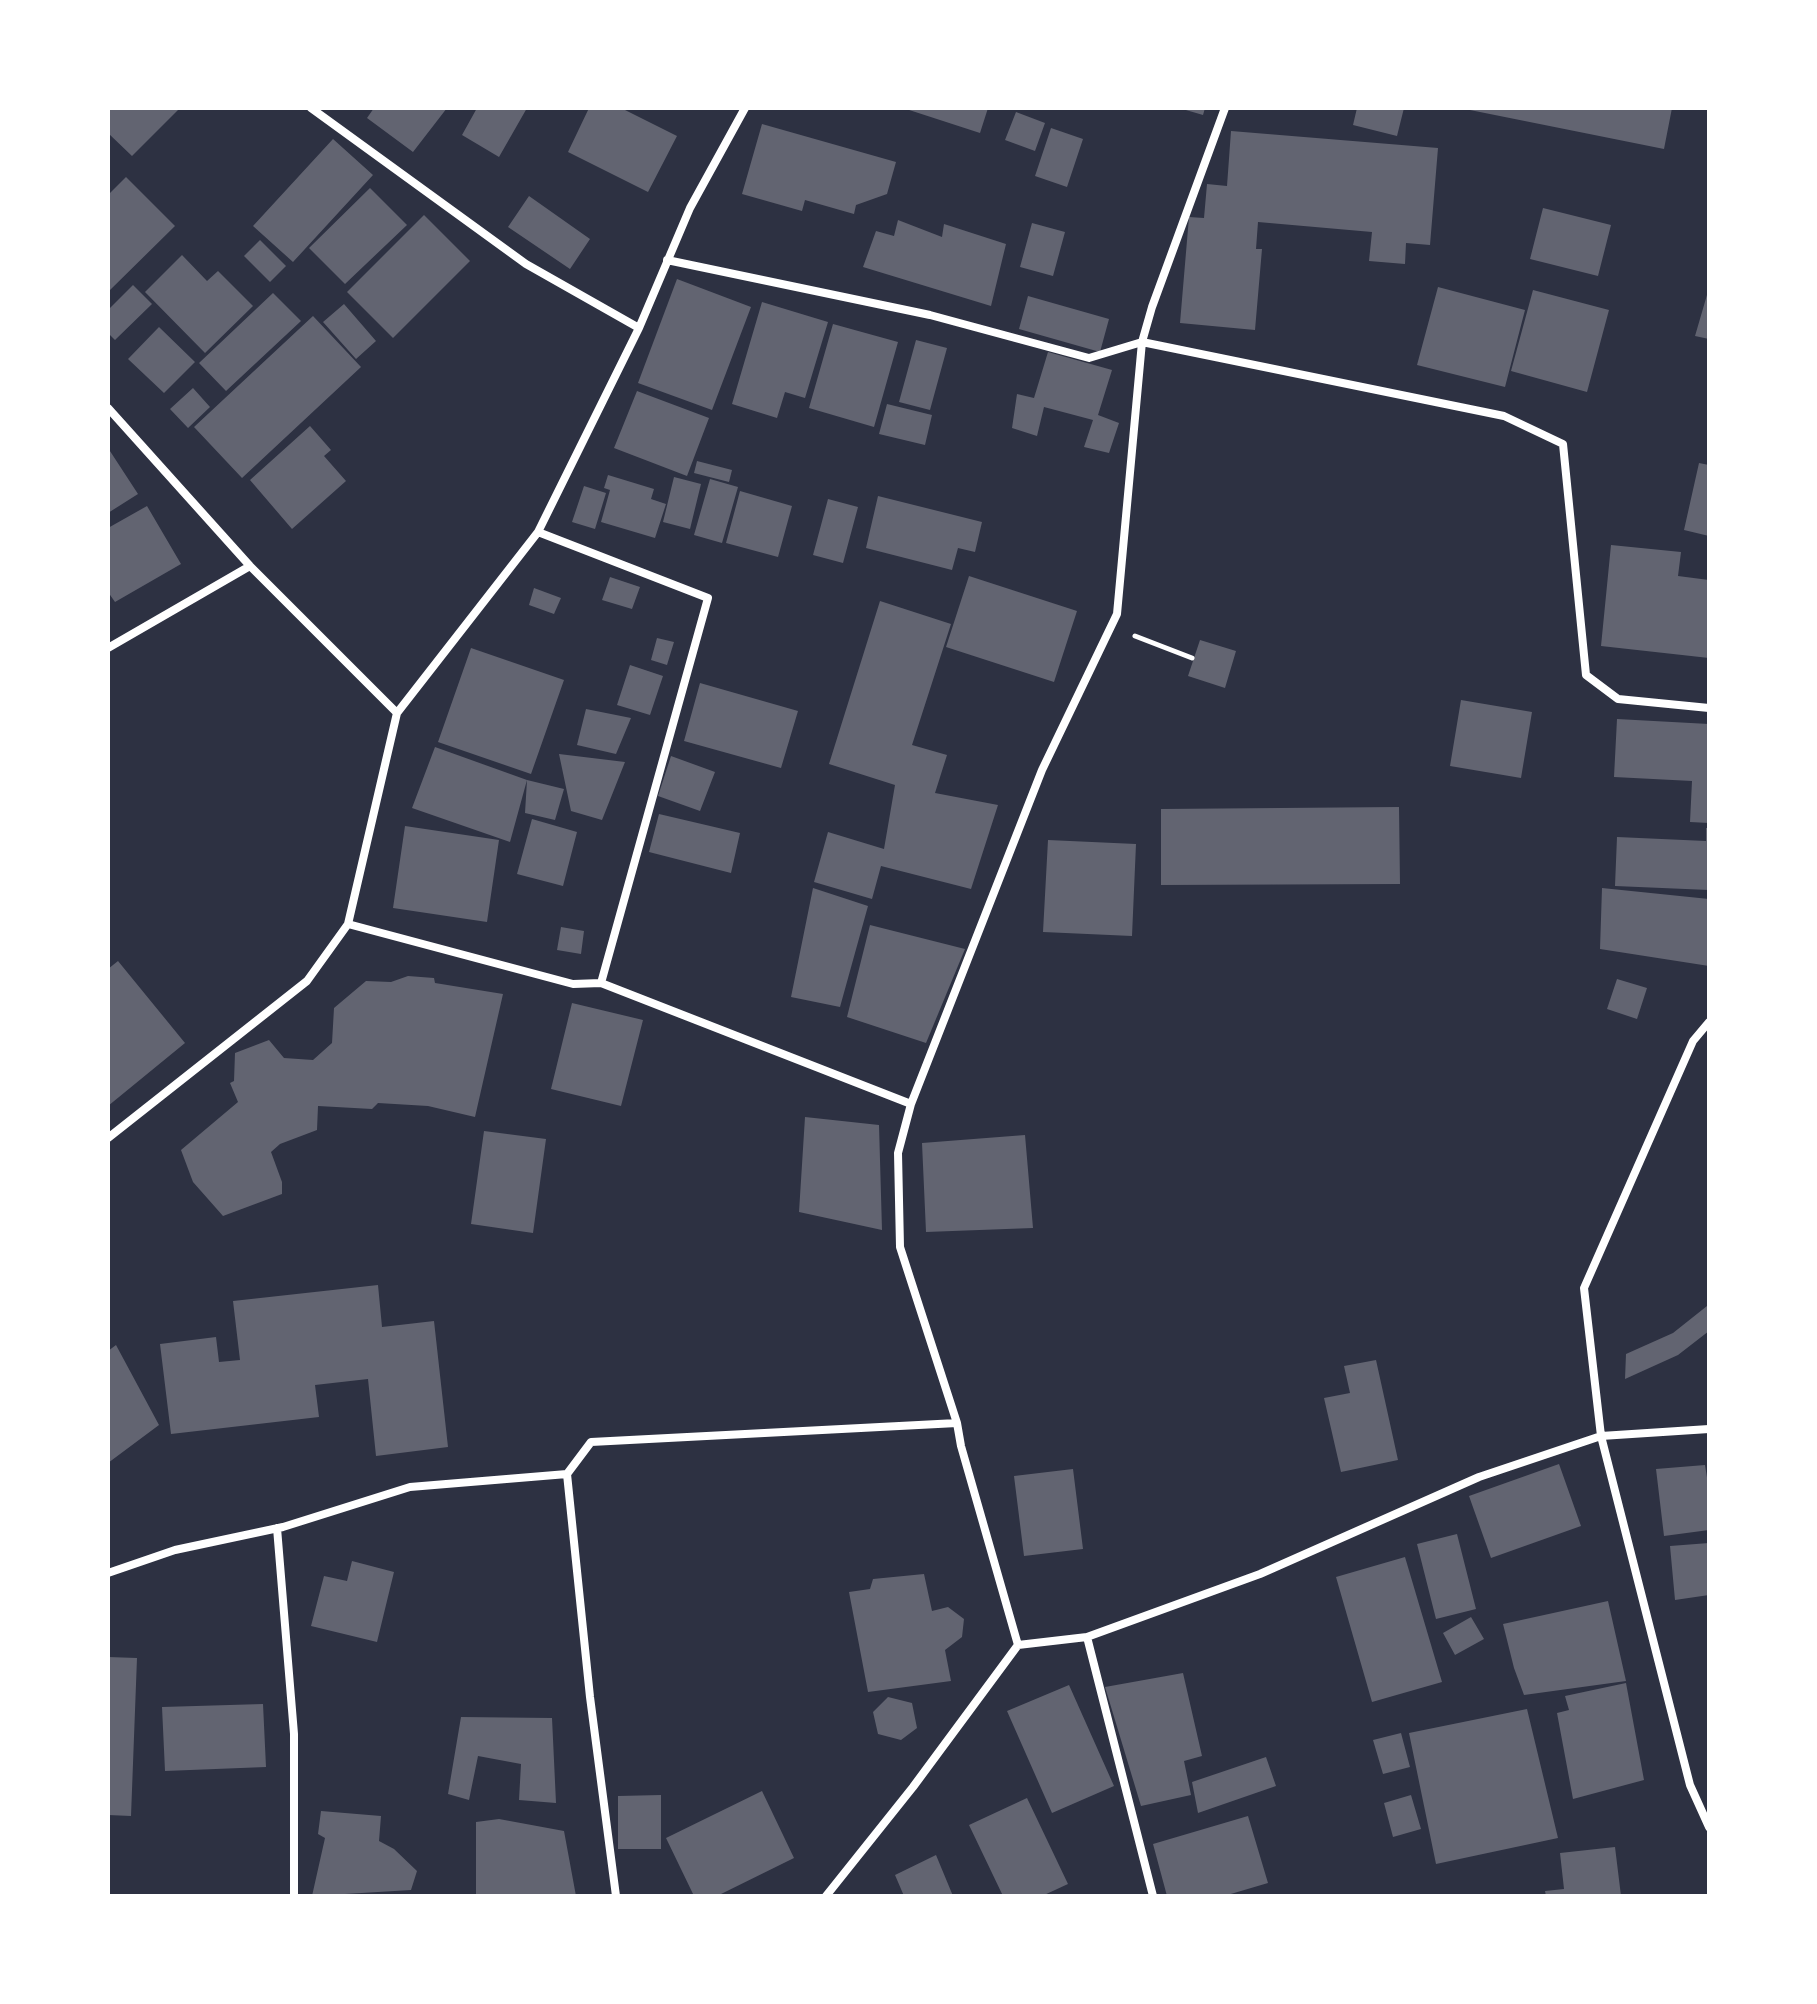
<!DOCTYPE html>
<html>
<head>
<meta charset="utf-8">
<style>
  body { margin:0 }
  #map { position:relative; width:1817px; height:2004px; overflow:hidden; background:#2d3142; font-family:Arial,sans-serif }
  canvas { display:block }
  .frame { position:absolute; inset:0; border:110px solid #fff; pointer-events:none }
</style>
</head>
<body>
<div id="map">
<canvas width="1817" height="2004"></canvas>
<div class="frame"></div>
</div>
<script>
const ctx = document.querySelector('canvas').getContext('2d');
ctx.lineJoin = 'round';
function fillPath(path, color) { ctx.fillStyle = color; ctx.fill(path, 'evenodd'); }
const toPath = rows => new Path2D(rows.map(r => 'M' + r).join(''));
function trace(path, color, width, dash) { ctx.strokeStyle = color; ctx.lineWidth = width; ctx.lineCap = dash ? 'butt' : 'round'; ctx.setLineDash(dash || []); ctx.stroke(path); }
fillPath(toPath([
  [108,108,180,108,132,156,108,133],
  [374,108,447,108,413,152,367,118],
  [477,108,527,108,499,157,462,135],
  [589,108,621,108,677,136,648,192,568,152],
  [903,108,988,108,980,133],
  [1179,108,1205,108,1203,115],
  [1357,108,1404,108,1397,136,1353,125],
  [1460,108,1672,108,1664,149],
  [1016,112,1045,123,1035,151,1005,140],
  [762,124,896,162,887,194,856,205,854,214,805,200,802,211,742,194],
  [1051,128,1083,139,1067,187,1035,176],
  [1231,131,1438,148,1430,245,1406,243,1405,264,1369,261,1372,232,1258,222,1256,249,1262,249,1255,330,1180,323,1189,217,1204,218,1207,184,1227,186],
  [333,139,373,175,293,262,253,226],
  [126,177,175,226,108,292,108,195],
  [370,188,407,225,345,284,309,248],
  [529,196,590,239,570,269,508,227],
  [1543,208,1611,225,1598,276,1530,259],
  [424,215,470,261,393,338,347,292],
  [898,220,942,237,944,224,1006,244,991,306,863,267,876,231,894,236],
  [1032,223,1065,232,1053,276,1020,267],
  [260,240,286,266,270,282,244,256],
  [182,255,207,281,218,271,253,306,205,353,145,292],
  [677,279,751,307,712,410,638,383],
  [133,285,152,304,115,340,108,333,108,310],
  [1438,287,1525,310,1505,387,1417,365],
  [1709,288,1709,339,1695,336],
  [1533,290,1609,310,1587,392,1511,371],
  [273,293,301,321,226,391,199,363],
  [1028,296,1109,319,1100,352,1019,329],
  [762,302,828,322,805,398,785,392,777,418,732,404],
  [344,304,376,341,356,359,323,322],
  [313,316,361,367,242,478,194,427],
  [833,324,898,342,874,427,809,408],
  [159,327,195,362,164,393,128,359],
  [916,340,947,348,930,410,899,402],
  [1048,352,1112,370,1098,415,1119,423,1109,453,1084,447,1093,420,1044,407,1037,436,1012,428,1017,394,1034,398],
  [193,388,210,407,188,428,170,409],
  [637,391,709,418,687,476,614,448],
  [887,404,932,415,925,445,879,434],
  [310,426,331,450,324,456,346,481,292,529,250,480],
  [108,448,138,494,108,513],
  [697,461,732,470,729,482,694,473],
  [1699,463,1709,465,1709,536,1684,530],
  [608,475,654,489,651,499,666,504,655,538,601,522,610,490,604,488],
  [674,477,701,484,690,529,663,522],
  [710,479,738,487,722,543,694,535],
  [584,486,606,493,595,529,572,522],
  [740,491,792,506,778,557,726,543],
  [878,496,982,522,975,552,958,548,952,570,866,548],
  [828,499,858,507,843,563,813,555],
  [147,506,181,564,115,602,108,592,108,528],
  [1611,545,1681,552,1678,576,1709,580,1709,658,1601,646],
  [969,576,1077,611,1054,682,946,647],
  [610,577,640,587,632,609,602,600],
  [534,588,561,598,554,614,529,605],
  [880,601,951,624,912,745,947,755,935,793,998,805,971,889,881,866,872,899,814,882,828,832,884,849,895,785,829,764],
  [657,638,674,642,667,665,651,660],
  [1200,640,1236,651,1225,688,1188,676],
  [471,648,564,680,531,774,438,742],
  [630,665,663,676,650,715,617,705],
  [700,683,798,711,781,768,684,741],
  [1461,700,1532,712,1521,778,1450,766],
  [586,709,631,718,616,754,577,745],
  [1617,719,1709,724,1709,823,1690,822,1692,781,1614,777],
  [435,747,527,780,510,842,412,808],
  [559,754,625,762,602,820,571,811],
  [671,756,715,772,700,811,658,796],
  [527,780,564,789,555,820,525,813],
  [1399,807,1400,884,1161,885,1161,809],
  [659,814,740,833,731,873,649,852],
  [532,819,577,832,563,886,517,874],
  [405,826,499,840,487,922,393,908],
  [1706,828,1709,828,1709,890,1615,886,1617,837,1706,841],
  [1048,840,1136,844,1132,936,1043,932],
  [813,888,868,906,840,1007,791,997],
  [1602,888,1709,899,1709,966,1600,949],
  [870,925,965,949,926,1043,847,1017],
  [561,927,584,931,581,954,557,950],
  [118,961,185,1043,108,1106,108,969],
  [408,976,434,978,435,983,503,994,475,1117,428,1106,378,1103,372,1109,318,1106,317,1130,280,1144,271,1152,282,1182,282,1194,223,1216,193,1182,181,1150,238,1102,230,1083,234,1081,235,1053,269,1040,284,1058,313,1060,332,1043,334,1008,366,981,391,982],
  [1617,979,1647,988,1637,1019,1607,1009],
  [572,1003,643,1020,621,1106,551,1089],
  [805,1117,879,1125,882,1230,799,1212],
  [484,1131,546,1139,533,1233,471,1224],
  [1025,1135,1033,1228,926,1232,922,1143],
  [378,1285,382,1327,434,1321,448,1447,376,1456,368,1379,315,1385,319,1417,171,1434,160,1344,216,1337,219,1362,240,1360,233,1301],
  [1707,1306,1709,1308,1709,1331,1678,1355,1625,1379,1626,1354,1673,1333],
  [116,1345,159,1425,108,1463,108,1351],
  [1376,1360,1398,1460,1341,1472,1324,1398,1350,1393,1344,1366],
  [1559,1464,1581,1526,1491,1558,1469,1496],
  [1705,1465,1709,1490,1709,1530,1664,1536,1656,1469],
  [1073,1469,1083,1549,1024,1556,1014,1476],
  [1457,1534,1476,1609,1436,1619,1417,1544],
  [1709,1543,1709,1595,1675,1600,1670,1546],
  [1405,1557,1442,1682,1372,1702,1336,1577],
  [352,1561,394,1572,377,1642,311,1626,324,1576,347,1581],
  [924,1574,932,1611,948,1607,964,1619,962,1637,945,1650,951,1681,868,1692,849,1592,870,1589,873,1579],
  [1608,1601,1626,1681,1524,1695,1514,1668,1503,1624],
  [1471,1617,1484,1639,1455,1655,1443,1633],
  [108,1657,137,1658,131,1816,108,1815],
  [1183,1673,1202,1756,1184,1761,1191,1795,1141,1806,1105,1687],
  [1626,1683,1644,1780,1573,1799,1557,1713,1569,1710,1565,1696],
  [1069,1685,1114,1786,1052,1813,1007,1711],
  [888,1697,912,1703,917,1728,901,1740,878,1734,873,1712],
  [263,1704,266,1767,165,1771,162,1707],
  [1527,1709,1558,1838,1436,1864,1409,1733],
  [461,1717,552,1718,556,1803,519,1800,521,1764,478,1756,469,1800,448,1794],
  [1401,1733,1410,1767,1383,1774,1373,1740],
  [1266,1757,1276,1786,1198,1813,1192,1782],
  [762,1791,794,1858,717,1896,694,1896,666,1838],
  [661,1795,661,1849,618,1849,618,1796],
  [1411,1795,1421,1829,1393,1837,1384,1803],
  [1027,1798,1068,1884,1042,1896,1003,1896,969,1825],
  [321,1811,381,1816,379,1841,394,1849,417,1871,411,1890,312,1896,325,1838,318,1834],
  [1248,1816,1268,1883,1224,1896,1167,1896,1153,1844],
  [499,1819,564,1831,576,1896,476,1896,476,1822],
  [1615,1847,1621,1896,1546,1896,1545,1891,1564,1889,1560,1853],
  [936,1855,953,1896,904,1896,895,1875]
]), '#626471');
trace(toPath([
  [1135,636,1192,658]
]), '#fff', 5);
trace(toPath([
  [311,108,526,264,639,328],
  [667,260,930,315,1089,358,1142,342,1504,416,1563,444,1586,675,1618,699,1709,708],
  [108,408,250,566,397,713],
  [538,532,708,598,601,983],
  [108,648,250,566],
  [348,924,573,984,601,983,911,1104],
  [1709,1022,1693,1041,1584,1288,1601,1436,1690,1785,1709,1827],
  [108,1138,307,981,348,924,397,713,538,532,639,328,690,208,745,108],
  [567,1474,591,1442,957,1423],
  [277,1528,294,1734,294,1896],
  [108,1573,175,1550,283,1527,410,1487,567,1474,590,1697,616,1896],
  [1087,1637,1153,1896],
  [1018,1645,961,1446,957,1423,900,1247,898,1153,911,1104,1042,770,1117,614,1142,342,1152,307,1225,108],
  [826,1896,913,1787,1018,1645,1087,1637,1260,1574,1479,1477,1601,1436,1709,1429]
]), '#fff', 8);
</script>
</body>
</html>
